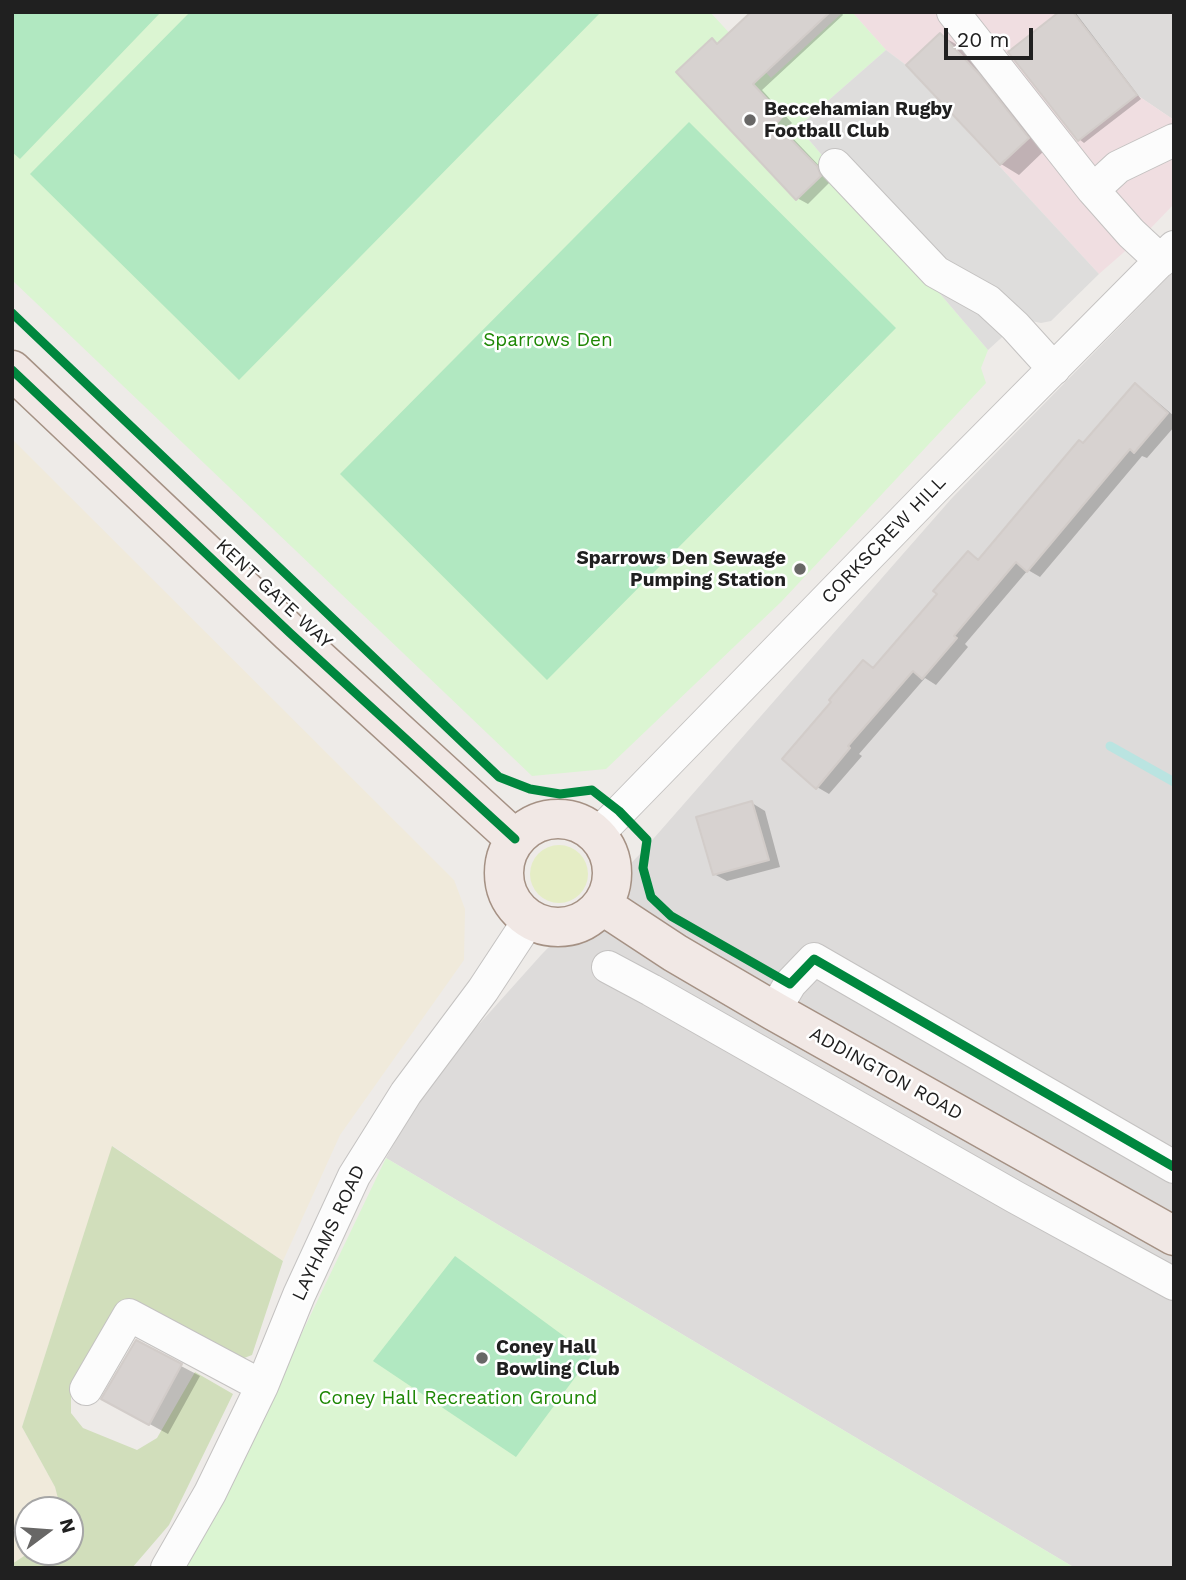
<!DOCTYPE html>
<html>
<head>
<meta charset="utf-8">
<style>
  body { margin:0 }
  #map { position:relative; width:1186px; height:1580px; overflow:hidden; background:#eeebe8; font-family:"Work Sans",sans-serif }
  canvas { display:block }
  .frame { position:absolute; inset:0; border:14px solid #202020; pointer-events:none }
  .north { position:absolute; left:14px; top:1496px; width:70px; height:70px; box-sizing:border-box; background:#fff; border:2px solid #a6a6a6; border-radius:50%; rotate:74deg; font-size:19px; font-weight:700; line-height:28px; text-align:center; color:#202020 }
  .north::after { content:''; display:block; margin:auto; width:24px; height:32px; background:#686766; clip-path:polygon(50% 0,100% 100%,50% 72%,0 100%) }
  .scale { position:absolute; left:944px; top:28px; width:89px; height:32px; box-sizing:border-box; border:4px solid #202020; border-top:0; padding-left:9px; font-size:21px; line-height:24px; white-space:nowrap; color:#202020; -webkit-text-stroke:5px #fff; paint-order:stroke }
</style>
</head>
<body>
<div id="map">
<canvas width="1186" height="1580"></canvas>
<div class="frame"></div>
<div class="north">N</div>
<div class="scale">20 m</div>
</div>
<script>
const ctx = document.querySelector('canvas').getContext('2d');
ctx.lineJoin = 'round';
function fillPath(path, color) { ctx.fillStyle = color; ctx.fill(path, 'evenodd'); }
const toPath = rows => new Path2D(rows.map(r => 'M' + r).join(''));
function trace(path, color, width, dash) { ctx.strokeStyle = color; ctx.lineWidth = width; ctx.lineCap = dash ? 'butt' : 'round'; ctx.setLineDash(dash || []); ctx.stroke(path); }
function label(font, color, halo, rows, align = 'center') {
  ctx.font = font + ' "Work Sans",sans-serif'; ctx.lineWidth = 5; ctx.setLineDash([]); ctx.textBaseline = 'middle'; ctx.strokeStyle = halo; ctx.fillStyle = color; for (const [text, x, y, turn = 0] of rows) {
    ctx.save(); ctx.translate(x, y); ctx.rotate((+turn || 0) * Math.PI / 180); ctx.textAlign = isNaN(turn) ? turn : align; if (halo) ctx.strokeText(text, 0, 0); ctx.fillText(text, 0, 0); ctx.restore();
  }
}
fillPath(toPath([
  [1073,12,1174,12,1174,120,1137,95],
  [1174,271,1174,1568,1075,1568,386,1158,430,1079,542,954,640,854,952,498]
]), '#dddbda');
fillPath(toPath([
  [852,12,1073,12,1137,95,1174,120,1174,204,1148,231,1099,274,906,65,886,50]
]), '#f0dee1');
fillPath(toPath([
  [12,439,454,880,465,909,464,960,340,1135,283,1261,113,1146,22,1427,55,1487,61,1510,28,1510,28,1552,30,1552,12,1564]
]), '#f0eadb');
fillPath(toPath([
  '530 874a29 29 0 1 1 58 0a29 29 0 1 1-58 0Z'
]), '#e5edc5');
fillPath(toPath([
  [112,1146,283,1261,252,1355,239,1360,121,1303,108,1320,71,1397,71,1413,83,1428,137,1450,157,1438,195,1372,233,1394,169,1525,132,1568,12,1568,12,1564,30,1552,70,1552,70,1510,61,1510,55,1487,22,1427]
]), '#d1debb');
fillPath(toPath([
  [12,12,710,12,771,78,843,12,852,12,886,50,798,127,988,350,981,368,986,383,781,602,606,769,532,776,12,280],
  [386,1158,1075,1568,184,1568,202,1541]
]), '#dbf5d2');
fillPath(toPath([
  [12,12,161,12,20,159,12,152],
  [190,12,601,12,239,380,30,174],
  [689,122,896,328,547,680,340,474],
  [455,1256,591,1356,516,1457,373,1361]
]), '#b1e8c1');
fillPath(toPath([
  [886,50,906,65,1099,274,1051,321,1041,323,1022,319,988,350,798,127]
]), '#dedddc');
fillPath(toPath([
  [754,12,841,12,843,15,762,90,792,123,785,130,827,174,830,182,808,204,797,198,712,41,719,45],
  [1062,12,1075,12,1141,99,1084,143,1079,139],
  [940,35,959,46,998,87,1046,149,1019,175,1001,164],
  [1135,386,1147,393,1174,416,1174,427,1147,458,1142,456,1040,577,1028,570,965,644,968,647,936,685,925,678,859,754,862,756,829,794,817,787,833,702,863,662,875,668,939,594,968,553,980,560],
  [752,803,765,811,780,867,727,881,714,874],
  [181,1366,200,1376,168,1434,122,1409]
]), '#0003');
trace(toPath([
  [1110,746,1174,782]
]), '#bae4e1', 9);
const building = toPath([
  [751,12,830,12,753,84,783,116,776,124,817,166,821,176,796,200,676,72,712,38,717,44,751,12],
  [1059,12,1073,12,1137,95,1078,141,1008,52,1059,12],
  [940,33,979,74,1029,138,1000,165,906,65,940,33],
  [1135,383,1168,413,1134,453,1130,449,1027,572,1016,562,954,636,957,638,922,679,913,671,848,746,850,748,816,789,782,759,831,702,829,700,863,660,873,668,937,594,933,591,968,551,978,560,1079,440,1083,443,1135,383],
  [752,801,769,860,713,875,696,817,752,801],
  [136,1340,182,1364,149,1425,101,1399,136,1340]
]);
fillPath(building, '#d7d2d0');
trace(building, '#d2ccc9', 2);
const minor = toPath([
  [953,12,1093,190,1131,233,1161,261],
  [835,165,936,272,988,301,1015,326,1054,369],
  [1093,190,1118,167,1174,140],
  [597,835,931,492,1174,247],
  [608,967,651,990,1015,1197,1174,1284],
  [774,1011,790,984,814,959,1174,1167],
  [86,1389,129,1315,262,1386],
  [167,1568,210,1493,262,1386,299,1295,354,1176,406,1093,483,990,529,920]
]);
const major = toPath([
  [12,370,290,633,515,839],
  '504 873a54 54 0 1 1 108 0a54 54 0 1 1-108 0Z',
  [602,905,675,953,774,1011,1174,1236]
]);
trace(minor, '#c4c2c1', 34);
trace(major, '#a59184', 41);
trace(minor, '#fcfcfc', 32);
trace(major, '#f1e8e5', 38);
trace(toPath([
  [12,313,499,777,530,789,560,794,592,790,619,811,647,840,643,868,651,897,671,916,790,984,814,959,1174,1167],
  [12,370,290,633,515,839]
]), '#00873e', 9);
for (const [x, y, r, color] of [
  [750,120,7,"#686766"],
  [800,569,7,"#686766"],
  [482,1358,7,"#686766"]
]) { const dot = new Path2D(); dot.arc(x, y, r, 0, 2 * Math.PI); ctx.fillStyle = color; ctx.fill(dot); trace(dot, '#fff', 2.5); }
label('bold 19px', '#202020', '#fff', [
  ["Beccehamian Rugby",764,109],
  ["Football Club",764,131],
  ["Sparrows Den Sewage",786,558,"right"],
  ["Pumping Station",786,580,"right"],
  ["Coney Hall",496,1347],
  ["Bowling Club",496,1369]
], 'left');
label('19px', '#1d8704', '#fff', [
  ["Sparrows Den",548,340],
  ["Coney Hall Recreation Ground",458,1398]
]);
label('19px', '#202020', '#fff', [
  ["CORKSCREW HILL",884,540,-46],
  ["KENT GATE WAY",274,594,43],
  ["ADDINGTON ROAD",886,1074,29],
  ["LAYHAMS ROAD",329,1233,-65]
]);
</script>
</body>
</html>
